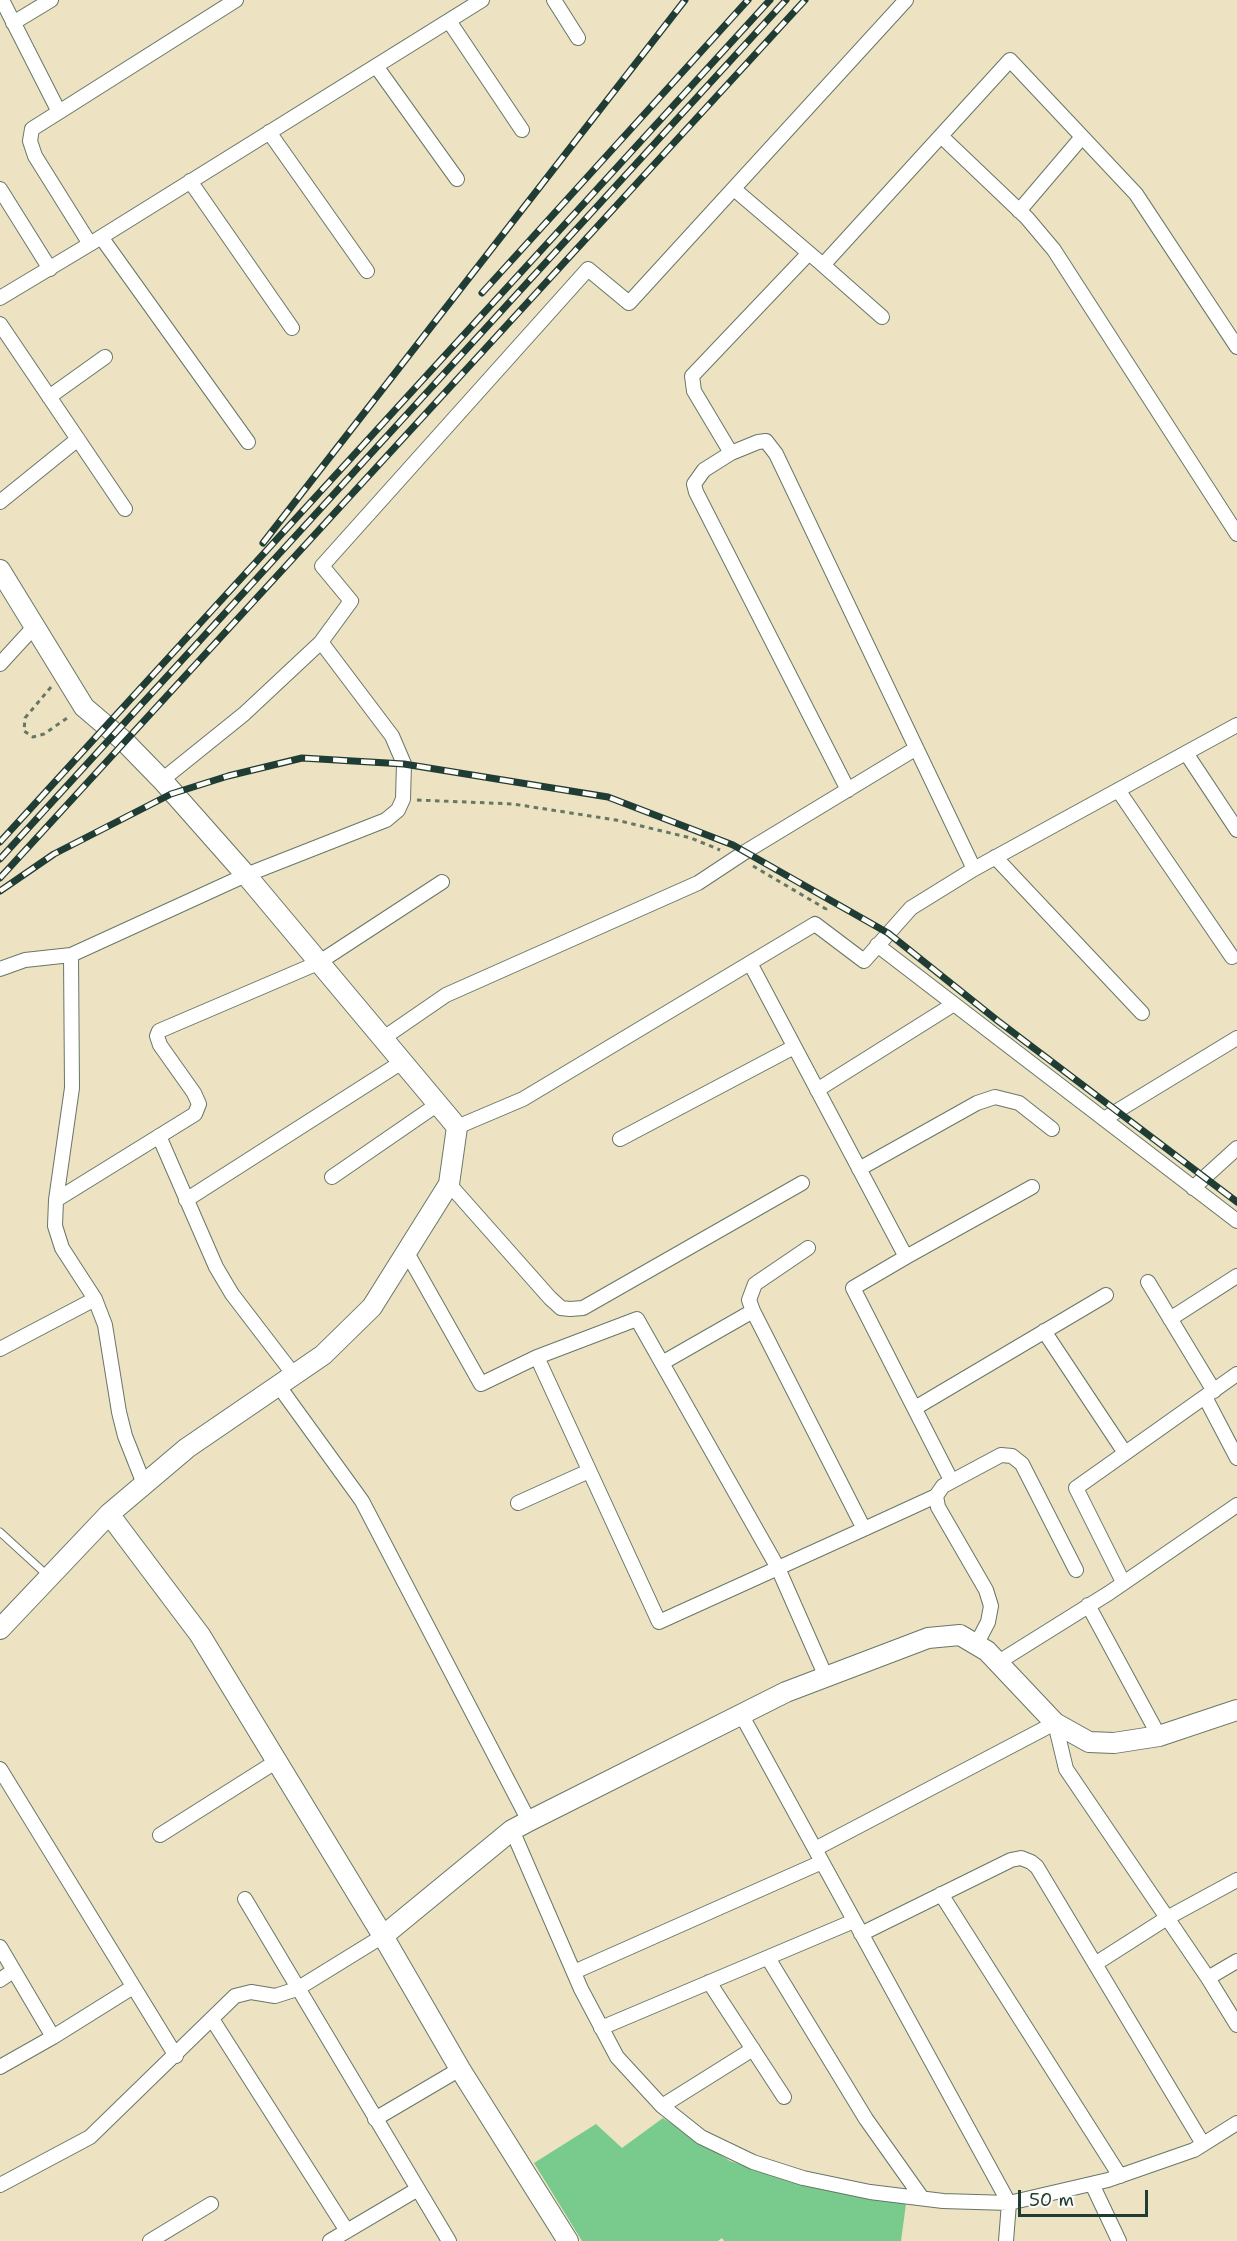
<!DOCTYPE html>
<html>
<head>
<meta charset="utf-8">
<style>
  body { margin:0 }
  #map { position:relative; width:1237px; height:2241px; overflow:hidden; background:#ede2c2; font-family:"Shantell Sans",sans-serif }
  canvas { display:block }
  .scale { position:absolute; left:1018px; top:2190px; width:130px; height:27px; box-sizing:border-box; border:3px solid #1f3d34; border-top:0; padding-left:8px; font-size:18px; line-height:21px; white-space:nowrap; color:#1f3d34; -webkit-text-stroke:4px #fdfcf7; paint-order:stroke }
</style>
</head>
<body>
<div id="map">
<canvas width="1237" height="2241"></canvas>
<div class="scale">50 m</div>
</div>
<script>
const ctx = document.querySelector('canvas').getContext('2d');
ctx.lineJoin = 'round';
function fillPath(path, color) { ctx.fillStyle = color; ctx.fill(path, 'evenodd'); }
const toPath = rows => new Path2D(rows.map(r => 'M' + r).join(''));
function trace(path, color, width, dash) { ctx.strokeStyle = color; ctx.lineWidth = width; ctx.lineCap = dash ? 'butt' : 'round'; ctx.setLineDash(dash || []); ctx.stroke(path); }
fillPath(toPath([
  [663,2118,730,2161,802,2185,906,2204,901,2241,724,2241,722,2238,718,2241,582,2241,534,2163,596,2124,622,2148]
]), '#79cb8d');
const lane = toPath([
  [0,1532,47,1575]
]);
const street = toPath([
  [2,0,59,112,32,129,30,141,35,156,90,244,482,0],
  [554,0,578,38],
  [449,21,522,130],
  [13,23,51,0],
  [376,66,457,179],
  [59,112,236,0],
  [269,132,367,271],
  [941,136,1027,218,1054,250,1237,534],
  [190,181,292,328],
  [0,189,50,269],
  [734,189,823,265,1010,60,1136,194,1237,347],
  [1019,211,1082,137],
  [101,237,248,442],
  [809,253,692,376,694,391,731,453,704,470,694,484,696,492,848,790],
  [823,265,882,317],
  [0,298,90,244],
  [0,324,125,509],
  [49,397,105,357],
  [731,453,758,442,766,441,776,454,974,869],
  [0,502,78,439],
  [0,664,34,627],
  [1186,753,1237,830],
  [162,780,244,714,321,642],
  [1118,790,1232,957],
  [995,857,1142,1013],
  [877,945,1237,1221],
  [71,955,72,1088,56,1200,55,1226,62,1248,95,1299,105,1325,119,1412,125,1436,144,1484],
  [750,963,906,1257,853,1288,951,1480],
  [0,969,25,960,71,955,246,875,386,820,398,810,403,799,404,764,392,736,321,642,351,601,322,566,588,269,629,303,906,0],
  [382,1039,446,995,698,883,745,852,915,749],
  [817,1090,954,1004],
  [1104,1119,1237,1038],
  [457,1127,523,1099,815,924,864,961,911,908,974,869,1237,725],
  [159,1136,216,1267,232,1294,294,1375],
  [620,1139,794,1047],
  [859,1169,977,1103,995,1097,1019,1103,1052,1129],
  [332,1177,438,1104],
  [449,1184,550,1298,561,1308,570,1309,583,1308,802,1183],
  [1193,1188,1237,1148],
  [56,1200,195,1114,199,1104,194,1093,160,1045,157,1036,159,1031,318,963,442,882],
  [186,1200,402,1062],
  [406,1251,481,1384,537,1357,659,1622,864,1529,753,1311,662,1363],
  [906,1257,1032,1187],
  [1148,1282,1214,1391],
  [753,1311,749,1300,755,1284,808,1248],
  [1170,1319,1237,1276],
  [1044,1331,1125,1453],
  [0,1349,95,1299],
  [537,1357,637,1319,778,1568,826,1677],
  [278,1385,362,1501,529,1821],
  [1205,1397,1237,1458],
  [915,1408,1106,1295],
  [518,1503,589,1471],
  [864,1529,936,1496],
  [1123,1582,1076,1488,1237,1374],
  [1088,1605,1159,1736],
  [976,1645,988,1622,991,1606,986,1590,938,1507,936,1496,943,1486,1001,1455,1012,1456,1022,1464,1076,1570],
  [997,1663,1109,1593,1237,1505],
  [741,1714,1009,2203,1006,2241],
  [0,1769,176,2056],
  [512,1830,581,1989,617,2057,662,2106,701,2137,753,2162,803,2178,870,2192,943,2201,1009,2203,1108,2180,1194,2150,1237,2123],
  [160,1835,277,1761],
  [815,1849,1055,1723,1066,1769,1208,1978],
  [941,1894,1120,2176],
  [245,1899,449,2241],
  [861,1934,1011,1860,1021,1858,1031,1862,1037,1867,1203,2144],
  [0,1947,53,2037],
  [768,1958,866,2119,922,2198],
  [1237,1961,1208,1978,1237,2025],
  [1095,1964,1167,1918,1237,1880],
  [574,1972,822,1862],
  [0,1980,13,1971],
  [709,1982,784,2097],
  [212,2019,347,2231],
  [601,2028,854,1921],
  [0,2067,53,2037,133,1987],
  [662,2106,753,2049],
  [375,2119,460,2069],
  [1092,2184,1119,2241],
  [0,2185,90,2137,235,1996,251,1992,275,1996,297,1989,383,1936],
  [150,2241,211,2204],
  [330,2241,418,2189]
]);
const secondary = toPath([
  [0,570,84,707,125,742,162,780,246,875,457,1127,449,1184,372,1307,323,1355,187,1448,109,1514,0,1629],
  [109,1514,200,1635,383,1936,460,2069,568,2241],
  [383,1936,512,1830,529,1821,786,1692,928,1638,960,1635,987,1651,1055,1723,1089,1742,1114,1743,1159,1736,1237,1710]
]);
trace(lane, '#677766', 9);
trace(street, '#677766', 16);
trace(secondary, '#677766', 22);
trace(toPath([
  [51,687,25,718,24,731,33,737,44,734,70,716],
  [417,800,513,804,616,820,691,838,720,850],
  [753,866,826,909,824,912]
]), '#677766', 3, [4.5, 4.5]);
trace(lane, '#fff', 7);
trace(street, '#fff', 14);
trace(secondary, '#fff', 20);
const rail = toPath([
  [482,293,748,0],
  [263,543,685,0],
  [0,842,770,0],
  [0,859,786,0],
  [0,878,805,0],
  [0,891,54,854,171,794,228,776,302,758,404,764,608,797,733,845,888,933,998,1021,1237,1202]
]);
trace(rail, '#1f3d34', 7);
trace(rail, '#fdfcf7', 4.5, [14]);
</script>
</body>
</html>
